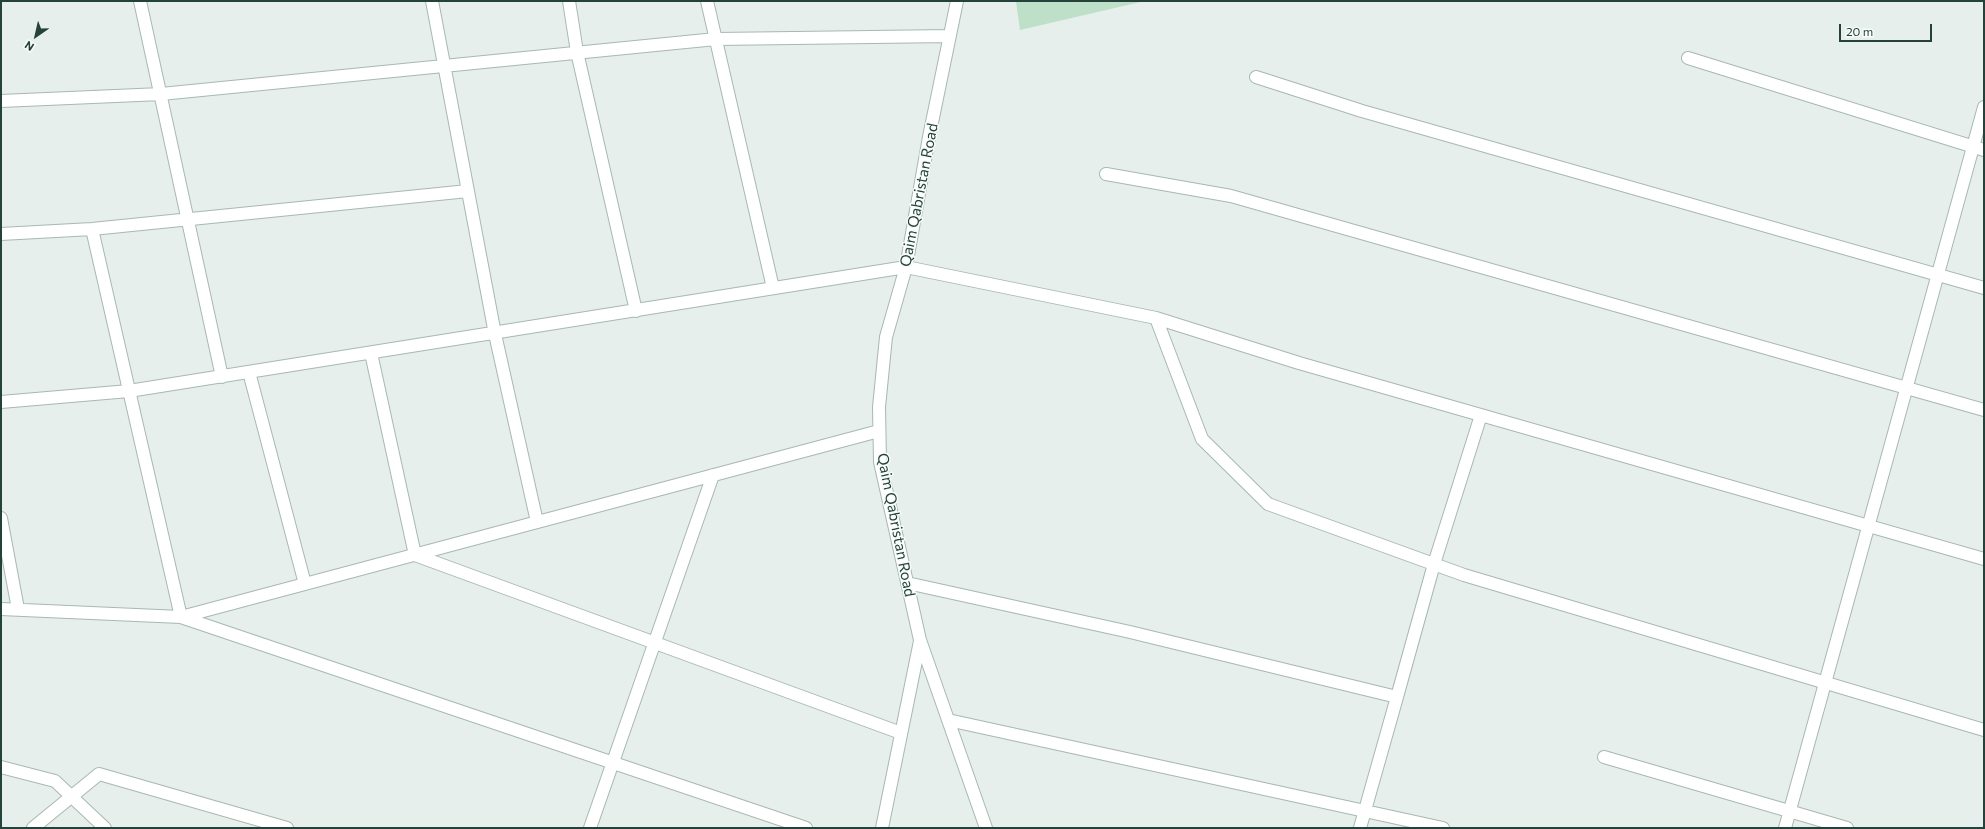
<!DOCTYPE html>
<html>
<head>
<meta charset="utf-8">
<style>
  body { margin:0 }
  #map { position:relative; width:1985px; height:829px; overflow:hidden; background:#e6efeb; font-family:Commissioner,sans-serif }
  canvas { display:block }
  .frame { position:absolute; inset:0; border:2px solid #24423a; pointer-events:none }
  .north { position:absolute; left:16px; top:16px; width:40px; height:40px; -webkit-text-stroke:3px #f7fbf9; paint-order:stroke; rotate:214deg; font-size:11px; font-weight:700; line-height:16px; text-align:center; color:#24423a }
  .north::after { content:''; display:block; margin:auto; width:14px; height:18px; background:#24423a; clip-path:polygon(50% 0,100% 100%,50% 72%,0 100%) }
  .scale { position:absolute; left:1839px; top:24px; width:93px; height:18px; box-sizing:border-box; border:2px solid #24423a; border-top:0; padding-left:5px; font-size:12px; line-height:14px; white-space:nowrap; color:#24423a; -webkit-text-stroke:3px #f7fbf9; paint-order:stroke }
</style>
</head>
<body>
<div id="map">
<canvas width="1985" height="829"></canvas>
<div class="frame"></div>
<div class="north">N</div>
<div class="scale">20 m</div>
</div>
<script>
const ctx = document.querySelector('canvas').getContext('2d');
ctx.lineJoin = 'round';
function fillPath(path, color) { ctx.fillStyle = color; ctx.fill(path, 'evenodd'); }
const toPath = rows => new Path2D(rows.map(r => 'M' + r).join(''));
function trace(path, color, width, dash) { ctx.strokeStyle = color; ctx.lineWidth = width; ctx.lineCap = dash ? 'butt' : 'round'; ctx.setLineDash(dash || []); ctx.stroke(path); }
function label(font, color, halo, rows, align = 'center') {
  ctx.font = font + ' Commissioner,sans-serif'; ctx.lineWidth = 3; ctx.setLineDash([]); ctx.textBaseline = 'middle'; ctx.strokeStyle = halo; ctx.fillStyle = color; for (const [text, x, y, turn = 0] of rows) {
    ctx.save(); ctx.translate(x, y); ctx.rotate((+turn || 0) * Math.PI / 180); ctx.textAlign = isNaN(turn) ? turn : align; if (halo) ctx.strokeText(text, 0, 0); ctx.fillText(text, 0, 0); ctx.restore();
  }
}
fillPath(toPath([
  [1016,1,1145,1,1020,30]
]), '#bfe0c8');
const minor = toPath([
  [140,1,222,377],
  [432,1,495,334,537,522],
  [569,1,577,52,636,311],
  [707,1,773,288],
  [957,1,929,137,906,267,886,337,879,407,880,462,920,640,986,828],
  [1688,58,1984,150],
  [1256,77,1362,111,1984,288],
  [1,101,161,94,716,39,950,36],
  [1106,174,1231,196,1984,410],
  [92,229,181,617,806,828],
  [1,234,92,229,468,191],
  [1156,318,1202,439,1268,504,1464,575,1984,730],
  [371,353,415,555,901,733],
  [249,372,305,584],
  [1,402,129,391,906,267,1156,318,1299,363,1984,559],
  [1,518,18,609],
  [907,583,1130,632,1397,697,1360,828],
  [1,609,181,617,879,431],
  [1397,697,1434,564,1481,415],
  [948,720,1443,828],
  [1604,757,1847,828],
  [1,767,55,781,105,828],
  [33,828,99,774,287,828],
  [590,828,713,475],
  [882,828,920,641],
  [1785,828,1984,107]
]);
trace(minor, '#a8b8b2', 14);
trace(minor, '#fff', 12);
label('15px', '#24423a', '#f7fbf9', [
  ["Qaim Qabristan Road",919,195,-79],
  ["Qaim Qabristan Road",896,525,79]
]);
</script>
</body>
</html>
